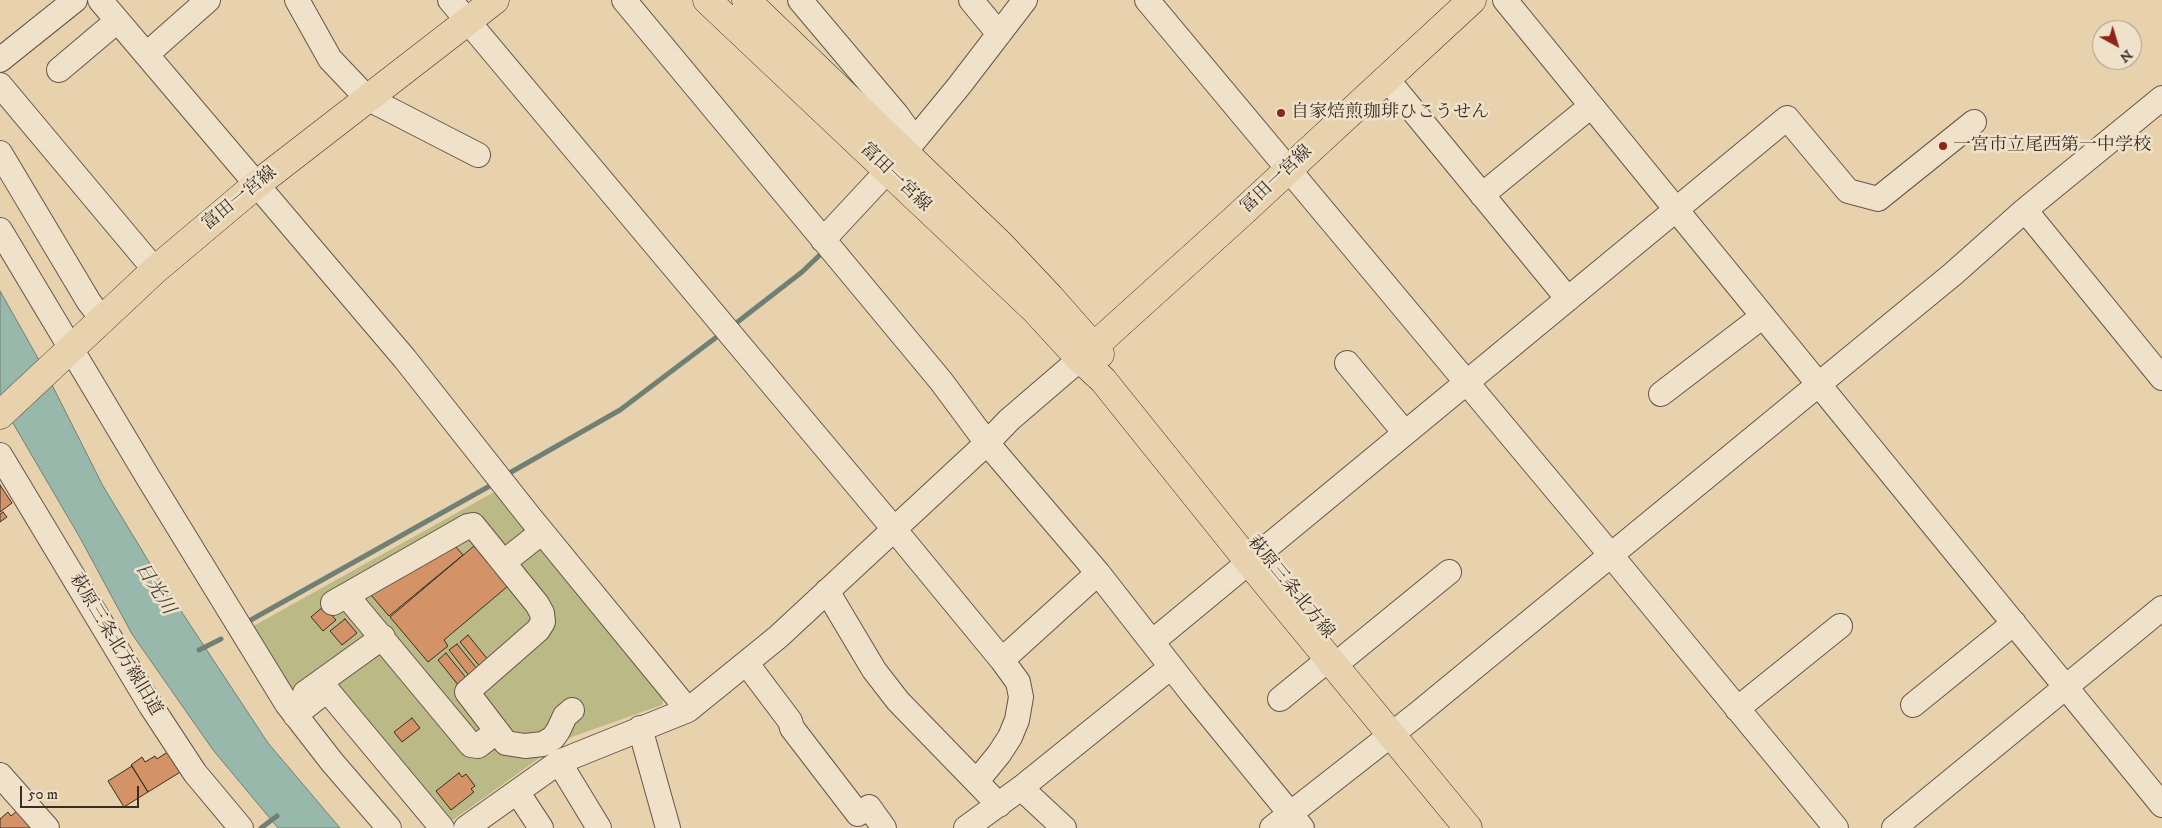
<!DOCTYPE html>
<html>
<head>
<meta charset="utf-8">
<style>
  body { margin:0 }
  #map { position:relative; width:2162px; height:828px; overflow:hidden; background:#e8d2ad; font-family:"IM FELL DW Pica",serif }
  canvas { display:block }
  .north { position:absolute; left:2092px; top:20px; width:50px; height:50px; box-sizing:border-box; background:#f0e2ca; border:1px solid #a79a88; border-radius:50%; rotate:141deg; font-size:14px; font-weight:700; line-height:20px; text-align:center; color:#392d26 }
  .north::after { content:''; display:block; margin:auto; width:18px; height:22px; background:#8f2418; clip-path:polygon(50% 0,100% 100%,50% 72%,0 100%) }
  .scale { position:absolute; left:20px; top:786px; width:119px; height:22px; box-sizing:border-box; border:2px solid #392d26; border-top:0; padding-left:6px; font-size:15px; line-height:18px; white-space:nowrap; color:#392d26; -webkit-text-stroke:4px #f0e2ca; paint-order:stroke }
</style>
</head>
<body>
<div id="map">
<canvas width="2162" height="828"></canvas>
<div class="north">N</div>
<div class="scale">50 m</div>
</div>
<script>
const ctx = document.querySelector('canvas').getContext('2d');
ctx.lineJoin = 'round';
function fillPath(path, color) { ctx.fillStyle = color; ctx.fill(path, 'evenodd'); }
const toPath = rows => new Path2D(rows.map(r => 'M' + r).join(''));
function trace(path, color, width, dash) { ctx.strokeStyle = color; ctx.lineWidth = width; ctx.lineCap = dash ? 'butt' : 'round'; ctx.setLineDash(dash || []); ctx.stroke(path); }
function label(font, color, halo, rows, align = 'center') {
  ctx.font = font + ' "IM FELL DW Pica","Noto Serif JP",serif'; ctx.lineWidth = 5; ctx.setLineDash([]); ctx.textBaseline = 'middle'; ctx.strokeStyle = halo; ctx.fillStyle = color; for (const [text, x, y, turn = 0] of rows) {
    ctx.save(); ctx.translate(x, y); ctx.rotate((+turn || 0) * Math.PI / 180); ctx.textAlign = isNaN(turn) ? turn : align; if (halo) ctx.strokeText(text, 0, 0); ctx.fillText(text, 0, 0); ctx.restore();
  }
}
fillPath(toPath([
  [496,491,664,698,662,705,566,739,446,825,329,685,301,707,248,629]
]), '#bbba86');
const water = toPath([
  [0,291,43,367,103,486,152,567,268,743,340,828,278,828,213,750,132,634,79,536,0,401,0,291]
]);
fillPath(water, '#97b8aa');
trace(water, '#718075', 1);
trace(toPath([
  [731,327,802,272,825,250],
  [506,475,620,410,722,333],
  [249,621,495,483],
  [199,650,221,639],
  [261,828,277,816]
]), '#718075', 5);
const building = toPath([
  [0,485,12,503,0,512,0,485],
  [3,512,7,517,0,522,0,514,3,512],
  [455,546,463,555,389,616,371,595,455,546],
  [474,546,508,586,444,640,448,646,428,662,390,617,474,546],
  [324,606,336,620,323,631,311,617,324,606],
  [345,619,357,633,342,645,330,631,345,619],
  [468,635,489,661,481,668,460,642,468,635],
  [457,644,478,670,470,677,449,650,457,644],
  [446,653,467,679,459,686,438,660,446,653],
  [412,718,420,728,402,742,394,732,412,718],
  [169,751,182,771,148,792,131,765,142,757,145,762,155,756,157,759,169,751],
  [132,766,148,792,124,807,108,781,132,766],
  [459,773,462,777,466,774,475,786,471,789,474,792,451,810,436,791,459,773],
  [18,810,32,826,29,828,0,828,0,819,8,812,11,816,18,810]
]);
fillPath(building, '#d39367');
trace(building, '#392d26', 1);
const minor = toPath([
  [100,0,405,359,529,516,688,710],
  [297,0,330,59,367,98,478,155],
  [450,0,894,529,1002,660,1018,682,1021,697,1017,720,1010,737,999,754,977,781],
  [624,0,941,381,987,443,1098,573,1194,696,1302,828],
  [800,0,897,115,914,139],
  [971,0,999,34],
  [1147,0,1610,554,1836,828],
  [1505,0,2162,805],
  [147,54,208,0],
  [0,60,75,0],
  [59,70,117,21],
  [1387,79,1568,299],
  [0,85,155,270],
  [0,153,89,302,103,320],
  [1482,195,1591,106],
  [2025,210,2162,378],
  [0,230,149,479,287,704,332,762,389,828],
  [823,240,904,153,959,86,1025,0],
  [1347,363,1405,433],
  [1661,394,1763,316],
  [0,455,151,706,195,773,241,828],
  [504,562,542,532],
  [827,591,874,670,898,701,999,805],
  [347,596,471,745,478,746,497,731],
  [333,603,468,526,473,525,537,604,542,613,543,622,538,630,467,692,506,743,525,746,543,744,553,738,558,731,565,716,572,710],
  [1152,642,1787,118,1848,191,1878,199,1974,122],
  [1346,656,1449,572],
  [1002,660,1098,573],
  [747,664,790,721,792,728,858,814,869,807,884,828],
  [305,693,383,637],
  [1280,699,1329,659],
  [1913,705,2014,623],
  [1737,709,1840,626],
  [295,715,327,690,442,828],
  [640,728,668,828],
  [559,762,599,828],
  [0,775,47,828],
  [1021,788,1064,828],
  [518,793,541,828],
  [466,828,559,762,688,710,778,637,987,443,1009,420,1080,359],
  [966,828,1021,788,1171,667],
  [1272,828,1415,716,1953,274,2025,210,2162,98],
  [1894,828,2162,608]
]);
const major = toPath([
  [707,0,1035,310,1080,359,1103,380,1249,562,1468,828],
  [746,0,1000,244,1050,297,1100,354],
  [1080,359,1235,219,1472,0],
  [0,415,155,270,256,185,495,0]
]);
trace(minor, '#655648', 26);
trace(major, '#392d26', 29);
trace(minor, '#f0e2ca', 24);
trace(major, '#e8d2ad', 28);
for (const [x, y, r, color] of [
  [1281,113,5,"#8f2418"],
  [1943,146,5,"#8f2418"]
]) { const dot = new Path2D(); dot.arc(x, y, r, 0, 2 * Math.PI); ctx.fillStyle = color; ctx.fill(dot); trace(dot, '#f0e2ca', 2); }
label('18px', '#392d26', '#f0e2ca', [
  ["自家焙煎珈琲ひこうせん",1291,113],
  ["一宮市立尾西第一中学校",1953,146]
], 'left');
label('18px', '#392d26', '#f0e2ca', [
  ["富田一宮線",895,178,44],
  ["冨田一宮線",1277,180,-43],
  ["富田一宮線",240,199,-39],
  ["萩原三条北方線",1290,588,51],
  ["萩原三条北方線旧道",115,645,59]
]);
label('italic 19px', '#4c4940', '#f0e2ca', [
  ["日光川",154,589,58]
]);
</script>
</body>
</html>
